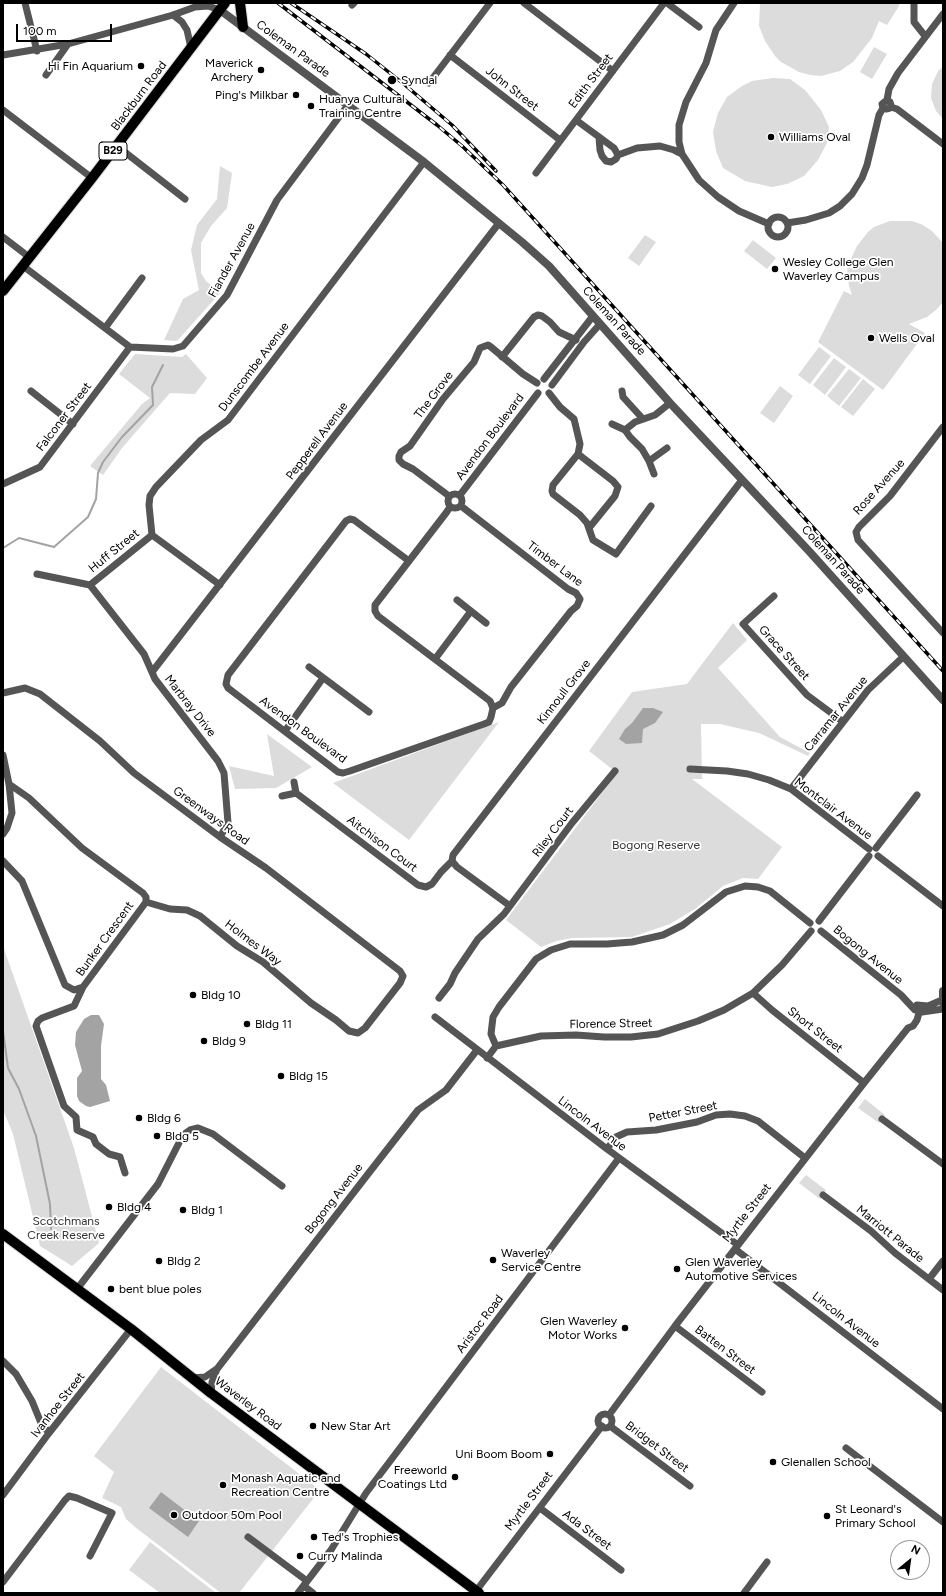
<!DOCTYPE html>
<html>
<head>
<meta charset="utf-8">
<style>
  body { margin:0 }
  #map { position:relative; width:946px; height:1596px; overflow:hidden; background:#fff; font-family:Figtree,sans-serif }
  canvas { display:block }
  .frame { position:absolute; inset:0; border:4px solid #000; pointer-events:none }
  .north { position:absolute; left:890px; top:1540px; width:40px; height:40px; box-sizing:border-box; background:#fff; border:1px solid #999; border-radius:50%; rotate:29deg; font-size:11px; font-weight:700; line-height:16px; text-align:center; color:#000 }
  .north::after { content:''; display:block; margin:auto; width:14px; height:18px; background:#000; clip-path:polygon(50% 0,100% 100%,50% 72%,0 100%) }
  .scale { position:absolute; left:16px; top:24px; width:96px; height:18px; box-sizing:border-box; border:2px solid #000; border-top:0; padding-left:5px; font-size:12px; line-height:14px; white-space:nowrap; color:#000; -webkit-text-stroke:3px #fff; paint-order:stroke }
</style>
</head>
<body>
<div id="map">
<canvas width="946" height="1596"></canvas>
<div class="frame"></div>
<div class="north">N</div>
<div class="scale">100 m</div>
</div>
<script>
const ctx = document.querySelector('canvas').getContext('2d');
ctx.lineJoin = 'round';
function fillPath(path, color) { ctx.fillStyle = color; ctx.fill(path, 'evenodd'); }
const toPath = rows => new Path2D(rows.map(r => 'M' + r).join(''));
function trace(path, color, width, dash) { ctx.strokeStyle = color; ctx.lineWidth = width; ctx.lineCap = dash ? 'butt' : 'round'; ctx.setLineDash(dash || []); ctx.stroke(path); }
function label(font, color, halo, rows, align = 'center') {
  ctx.font = font + ' Figtree,sans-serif'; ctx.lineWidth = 3.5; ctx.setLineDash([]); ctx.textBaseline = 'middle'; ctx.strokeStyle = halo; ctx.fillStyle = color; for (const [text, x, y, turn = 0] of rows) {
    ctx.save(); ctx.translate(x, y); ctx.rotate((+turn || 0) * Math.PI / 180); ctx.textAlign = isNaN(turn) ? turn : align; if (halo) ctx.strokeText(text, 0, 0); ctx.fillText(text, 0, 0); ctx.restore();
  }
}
fillPath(toPath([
  [760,3,899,3,899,6,887,25,879,21,872,38,853,62,840,71,821,76,810,75,799,72,781,62,775,56,765,41,759,26],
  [874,47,887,54,872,79,860,72],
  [943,67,943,119,936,111,931,98,932,84,938,71],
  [773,78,790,79,805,90,821,110,829,127,827,143,818,160,804,176,787,184,772,187,745,181,723,168,716,151,713,132,718,113,727,97,742,86,752,81],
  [220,166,232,173,227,208,211,226,201,243,201,273,206,281,220,293,177,341,164,340,183,299,199,290,191,250,197,225,217,199],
  [890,221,912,221,923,225,932,231,943,243,943,302,937,309,927,317,909,324,925,333,883,390,818,342,844,291,852,295,849,286,847,267,857,246,868,232,874,227],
  [645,235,656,242,639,266,628,258],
  [753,240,776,258,767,269,744,251],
  [819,347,831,356,810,384,798,375],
  [135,354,182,357,186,354,207,378,195,394,170,393,122,448,103,475,90,466,142,404,150,398,119,374],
  [834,358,846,367,825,395,813,385],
  [849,369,861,378,839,406,827,396],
  [863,379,875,389,853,416,841,407],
  [780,386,793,396,774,423,760,413],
  [733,623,747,640,718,668,780,737,810,753,808,756,759,733,720,724,701,724,702,779,692,779,782,847,758,879,743,878,723,886,695,909,670,924,632,937,572,938,557,941,541,947,506,920,617,773,589,751,632,692,687,684],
  [499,722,409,840,333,783],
  [267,734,312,767,276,788,235,789,229,766,274,776],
  [3,946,74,1148,99,1243,72,1266,40,1246,13,1134,3,1110],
  [865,1099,885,1115,879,1123,858,1108],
  [806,1175,826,1190,820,1199,799,1183],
  [161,1367,320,1490,239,1593,221,1593,135,1527,126,1519,121,1507,102,1498,114,1472,94,1456],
  [150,1542,216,1593,160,1593,129,1570]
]), '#dcdcdc');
fillPath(toPath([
  [643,708,653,708,663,712,655,723,643,729,642,743,626,744,619,739,625,729,632,723],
  [91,1015,99,1015,104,1024,101,1046,101,1079,106,1085,110,1101,90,1107,86,1106,79,1101,77,1096,77,1078,82,1071,75,1045,76,1032,84,1019],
  [161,1492,199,1521,188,1537,149,1508]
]), '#a3a3a3');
trace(toPath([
  [3,548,19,538,54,547,88,517,96,499,98,473,103,462,122,437,153,405,152,387,163,365],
  [3,1031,8,1068,19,1089,36,1136,50,1204,51,1229]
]), '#a3a3a3', 2);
const primary = toPath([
  [240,3,243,27],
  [3,291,92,178,225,3],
  [3,1234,131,1329,211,1393,479,1593]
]);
trace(primary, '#dbdbdb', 12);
trace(toPath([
  [25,3,37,51],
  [524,3,613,71],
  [667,3,699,27],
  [914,3,914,22,925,36],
  [352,5,354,3],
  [173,15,182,22,187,30,191,48],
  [3,55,68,44,173,15,195,7,208,6,220,10],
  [450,55,560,140],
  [46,75,68,44],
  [429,83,490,3],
  [887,100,890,102,891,105,890,108,886,109,883,108,882,104,887,100,889,89,898,73,943,14],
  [891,107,897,109,943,144],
  [3,110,92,178],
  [576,120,614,148,618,155],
  [599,137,600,150,602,156,606,161,611,162,616,159,618,155,637,148,660,146,674,150,682,154,699,180,718,197,739,211,769,224],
  [117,146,185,199],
  [682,154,679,142,679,125,686,102,706,63,716,30,734,3],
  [536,173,664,3],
  '768 227a10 10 0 1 1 20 0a10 10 0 1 1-20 0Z',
  [787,223,806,220,829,213,840,206,852,194,862,178,867,165,879,115,883,108],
  [3,237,29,257],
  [23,266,130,347,173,349,183,346,227,295,277,200,348,105],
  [105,328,142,278],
  [502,357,534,317,538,315,542,316,550,322,559,332,576,340],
  [544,379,593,316],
  [552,385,584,342,600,324],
  [31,391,73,424],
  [622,391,623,397,643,419],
  [549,393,560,407,574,419,580,444,578,454,553,485,552,491,553,494,580,515,587,523,593,540,616,554,651,506],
  [612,424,625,430,630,437,642,449,649,461,654,474],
  [943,427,890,496,859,527,856,532,858,540,943,633],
  [625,430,635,422,655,415,670,403],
  [578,454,613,481,618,487,615,496,589,528],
  [649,461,667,448],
  [3,484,40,467,130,347],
  '448 501a7 7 0 1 1 14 0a7 7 0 1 1-14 0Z',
  [460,495,538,393],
  [449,496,413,469,403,464,399,460,399,456,401,452,410,446,443,399,474,362,480,348,488,345,491,347,523,374,537,383],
  [461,506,568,589,576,593,580,599,577,606,571,611,511,687,502,703,493,708],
  [409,561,354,520,350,519,346,521,228,675,226,684,228,688,338,772,343,773,350,771,484,724,489,722,491,717,493,708,490,701,378,616,375,611,375,605,409,561,446,513,450,507],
  [37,574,90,585,144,654,155,679,218,761,224,773,228,823,220,837],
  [90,585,152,535],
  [220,585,152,535,149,505,150,496,156,487,201,440,228,420,424,162],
  [774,596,743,624,807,695,842,721],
  [457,600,486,623],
  [435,659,471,611],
  [309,667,369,712],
  [152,672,499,223],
  [3,693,25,688,40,694,100,741,134,773,220,837,266,868,400,971,403,976,400,983,365,1028,358,1033,349,1031,336,1020,311,1003,263,962,237,946,200,916,187,910,170,909,146,902],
  [285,731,323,678],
  [3,755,9,784,12,813,7,828,3,834],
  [690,769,727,771,748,774,769,780,791,789,869,849],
  [791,789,868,690,903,657],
  [296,793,418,885,426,887,432,884,441,872,452,861],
  [282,796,296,793,294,782],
  [876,848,917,795],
  [878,856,943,906],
  [3,861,22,881,65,985,74,990,83,987,146,902,146,897,143,893,82,848,29,798,9,784],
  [510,906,457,867,452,861,453,855,742,480],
  [819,921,869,856],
  [821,931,901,995,915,1010,922,1012,943,1009],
  [83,987,74,1006,42,1018,38,1021,36,1026,64,1106,76,1117,77,1130,93,1137,96,1144,109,1154,120,1157,125,1173],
  [753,993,772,1010,864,1083],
  [439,998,450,984,455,973,478,939,504,914,572,823,615,771],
  [917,1005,928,1006,942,1000],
  [435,1017,607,1149,738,1245],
  [496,1046,541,1036,576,1035,604,1037,631,1037,658,1034,698,1021,724,1010,753,993,782,965,811,931],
  [487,1058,496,1046,491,1034,493,1017,499,1007,536,959,551,950,570,944,607,944,632,942,663,935,683,925,726,892,745,886,758,887,770,891,810,923],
  [882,1119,943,1164],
  [607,1149,616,1137,627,1132,656,1130,697,1122,716,1115,730,1114,745,1116,758,1121,805,1158],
  [823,1195,871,1231,895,1253,943,1290],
  [735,1249,943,1409],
  [929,1279,943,1261],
  [77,1289,158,1184,183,1135,190,1130,198,1128,213,1134,282,1186],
  [675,1326,762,1392],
  [3,1361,16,1374,32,1401,41,1423,49,1433],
  [192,1378,205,1377,215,1370],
  [211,1393,212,1382,217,1369,368,1174,418,1110,446,1090,477,1050],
  '598 1421a7 7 0 1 1 14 0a7 7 0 1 1-14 0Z',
  [609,1415,675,1326,864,1083,908,1028,913,1026,917,1020,921,1006],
  [610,1426,690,1486],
  [846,1448,943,1522],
  [3,1495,49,1433,131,1329],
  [540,1508,621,1570],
  [248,1537,307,1581],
  [3,1582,65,1500,69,1496,77,1498,112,1513,90,1556],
  [304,1586,313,1593],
  [476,1591,602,1426],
  [298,1593,331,1550,366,1493,619,1158],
  [744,1593,767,1562]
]), '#555', 7);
trace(toPath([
  [220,10,424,162,522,242,549,266,670,403,808,550,943,700],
  [943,991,943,1003]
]), '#555', 8);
trace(primary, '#000', 10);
const rail = toPath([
  [278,3,437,125,462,146,503,185,943,671],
  [291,3,366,54,405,85,452,125,496,171]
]);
trace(rail, '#000', 3.5);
trace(rail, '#fff', 2, [6]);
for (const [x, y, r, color] of [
  [141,66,4,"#000"],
  [261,70,4,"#000"],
  [392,80,5,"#000"],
  [296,95,4,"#000"],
  [311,106,4,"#000"],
  [771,137,4,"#000"],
  [775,269,4,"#000"],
  [871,338,4,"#000"],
  [193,995,4,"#000"],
  [247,1024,4,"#000"],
  [204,1041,4,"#000"],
  [281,1076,4,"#000"],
  [139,1118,4,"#000"],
  [157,1136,4,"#000"],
  [109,1207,4,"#000"],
  [183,1210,4,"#000"],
  [493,1260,4,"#000"],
  [159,1261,4,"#000"],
  [677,1269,4,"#000"],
  [111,1289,4,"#000"],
  [625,1328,4,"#000"],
  [313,1426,4,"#000"],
  [550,1454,4,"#000"],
  [773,1462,4,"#000"],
  [455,1477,4,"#000"],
  [223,1485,4,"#000"],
  [174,1515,4,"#000"],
  [827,1516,4,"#000"],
  [314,1537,4,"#000"],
  [300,1556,4,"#000"]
]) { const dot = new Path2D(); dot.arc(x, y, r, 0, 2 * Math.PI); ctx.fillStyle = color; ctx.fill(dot); trace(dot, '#fff', 1.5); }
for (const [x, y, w] of [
  [113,151,28]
]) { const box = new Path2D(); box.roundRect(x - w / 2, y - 9, w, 18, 3); ctx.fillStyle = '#fff'; ctx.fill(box); trace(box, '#000', 1); }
label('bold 11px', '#000', null, [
  ["B29",113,151]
]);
label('12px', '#000', '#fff', [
  ["Coleman Parade",293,49,36],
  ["Edith Street",591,81,-53],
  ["John Street",512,89,38],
  ["Blackburn Road",139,96,-53],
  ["Fiander Avenue",232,260,-61],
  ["Coleman Parade",614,321,48],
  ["Dunscombe Avenue",254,367,-53],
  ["The Grove",434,395,-53],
  ["Falconer Street",64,417,-53],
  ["Avendon Boulevard",490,437,-53],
  ["Pepperell Avenue",317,441,-53],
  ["Rose Avenue",879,487,-48],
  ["Huff Street",114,551,-39],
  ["Coleman Parade",833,560,48],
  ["Timber Lane",555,564,37],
  ["Grace Street",784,653,48],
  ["Kinnoull Grove",564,692,-52],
  ["Marbray Drive",190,706,52],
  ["Carramar Avenue",836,714,-51],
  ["Avendon Boulevard",303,730,36],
  ["Montclair Avenue",833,809,37],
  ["Greenways Road",211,816,36],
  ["Riley Court",553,832,-53],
  ["Aitchison Court",382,844,37],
  ["Bunker Crescent",105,939,-54],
  ["Holmes Way",253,943,37],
  ["Bogong Avenue",868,955,39],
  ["Florence Street",611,1024,-1],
  ["Short Street",815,1030,38],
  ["Petter Street",683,1112,-11],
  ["Lincoln Avenue",592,1124,37],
  ["Bogong Avenue",334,1199,-52],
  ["Myrtle Street",747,1213,-52],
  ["Marriott Parade",890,1234,39],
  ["Lincoln Avenue",846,1320,38],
  ["Aristoc Road",480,1324,-53],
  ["Batten Street",725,1350,37],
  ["Waverley Road",248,1404,37],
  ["Ivanhoe Street",58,1405,-52],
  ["Bridget Street",657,1447,37],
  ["Myrtle Street",529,1501,-53],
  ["Ada Street",587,1530,37]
]);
label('12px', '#000', '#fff', [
  ["Maverick",253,63,"right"],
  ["Archery",253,77,"right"],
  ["Hi Fin Aquarium",133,66,"right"],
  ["Syndal",401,80],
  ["Ping's Milkbar",288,95,"right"],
  ["Huanya Cultural",319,99],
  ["Training Centre",319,113],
  ["Williams Oval",779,137],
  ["Wesley College Glen",783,262],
  ["Waverley Campus",783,276],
  ["Wells Oval",879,338],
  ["Bldg 10",201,995],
  ["Bldg 11",255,1024],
  ["Bldg 9",212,1041],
  ["Bldg 15",289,1076],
  ["Bldg 6",147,1118],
  ["Bldg 5",165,1136],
  ["Bldg 4",117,1207],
  ["Bldg 1",191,1210],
  ["Waverley",501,1253],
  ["Service Centre",501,1267],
  ["Bldg 2",167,1261],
  ["Glen Waverley",685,1262],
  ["Automotive Services",685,1276],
  ["bent blue poles",119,1289],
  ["Glen Waverley",617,1321,"right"],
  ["Motor Works",617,1335,"right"],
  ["New Star Art",321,1426],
  ["Uni Boom Boom",542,1454,"right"],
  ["Glenallen School",781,1462],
  ["Freeworld",447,1470,"right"],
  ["Coatings Ltd",447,1484,"right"],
  ["Monash Aquatic and",231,1478],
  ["Recreation Centre",231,1492],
  ["St Leonard's",835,1509],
  ["Primary School",835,1523],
  ["Outdoor 50m Pool",182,1515],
  ["Ted's Trophies",322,1537],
  ["Curry Malinda",308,1556]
], 'left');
label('12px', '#333', '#fff', [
  ["Bogong Reserve",656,845],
  ["Scotchmans",66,1221],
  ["Creek Reserve",66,1235]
]);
</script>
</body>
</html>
